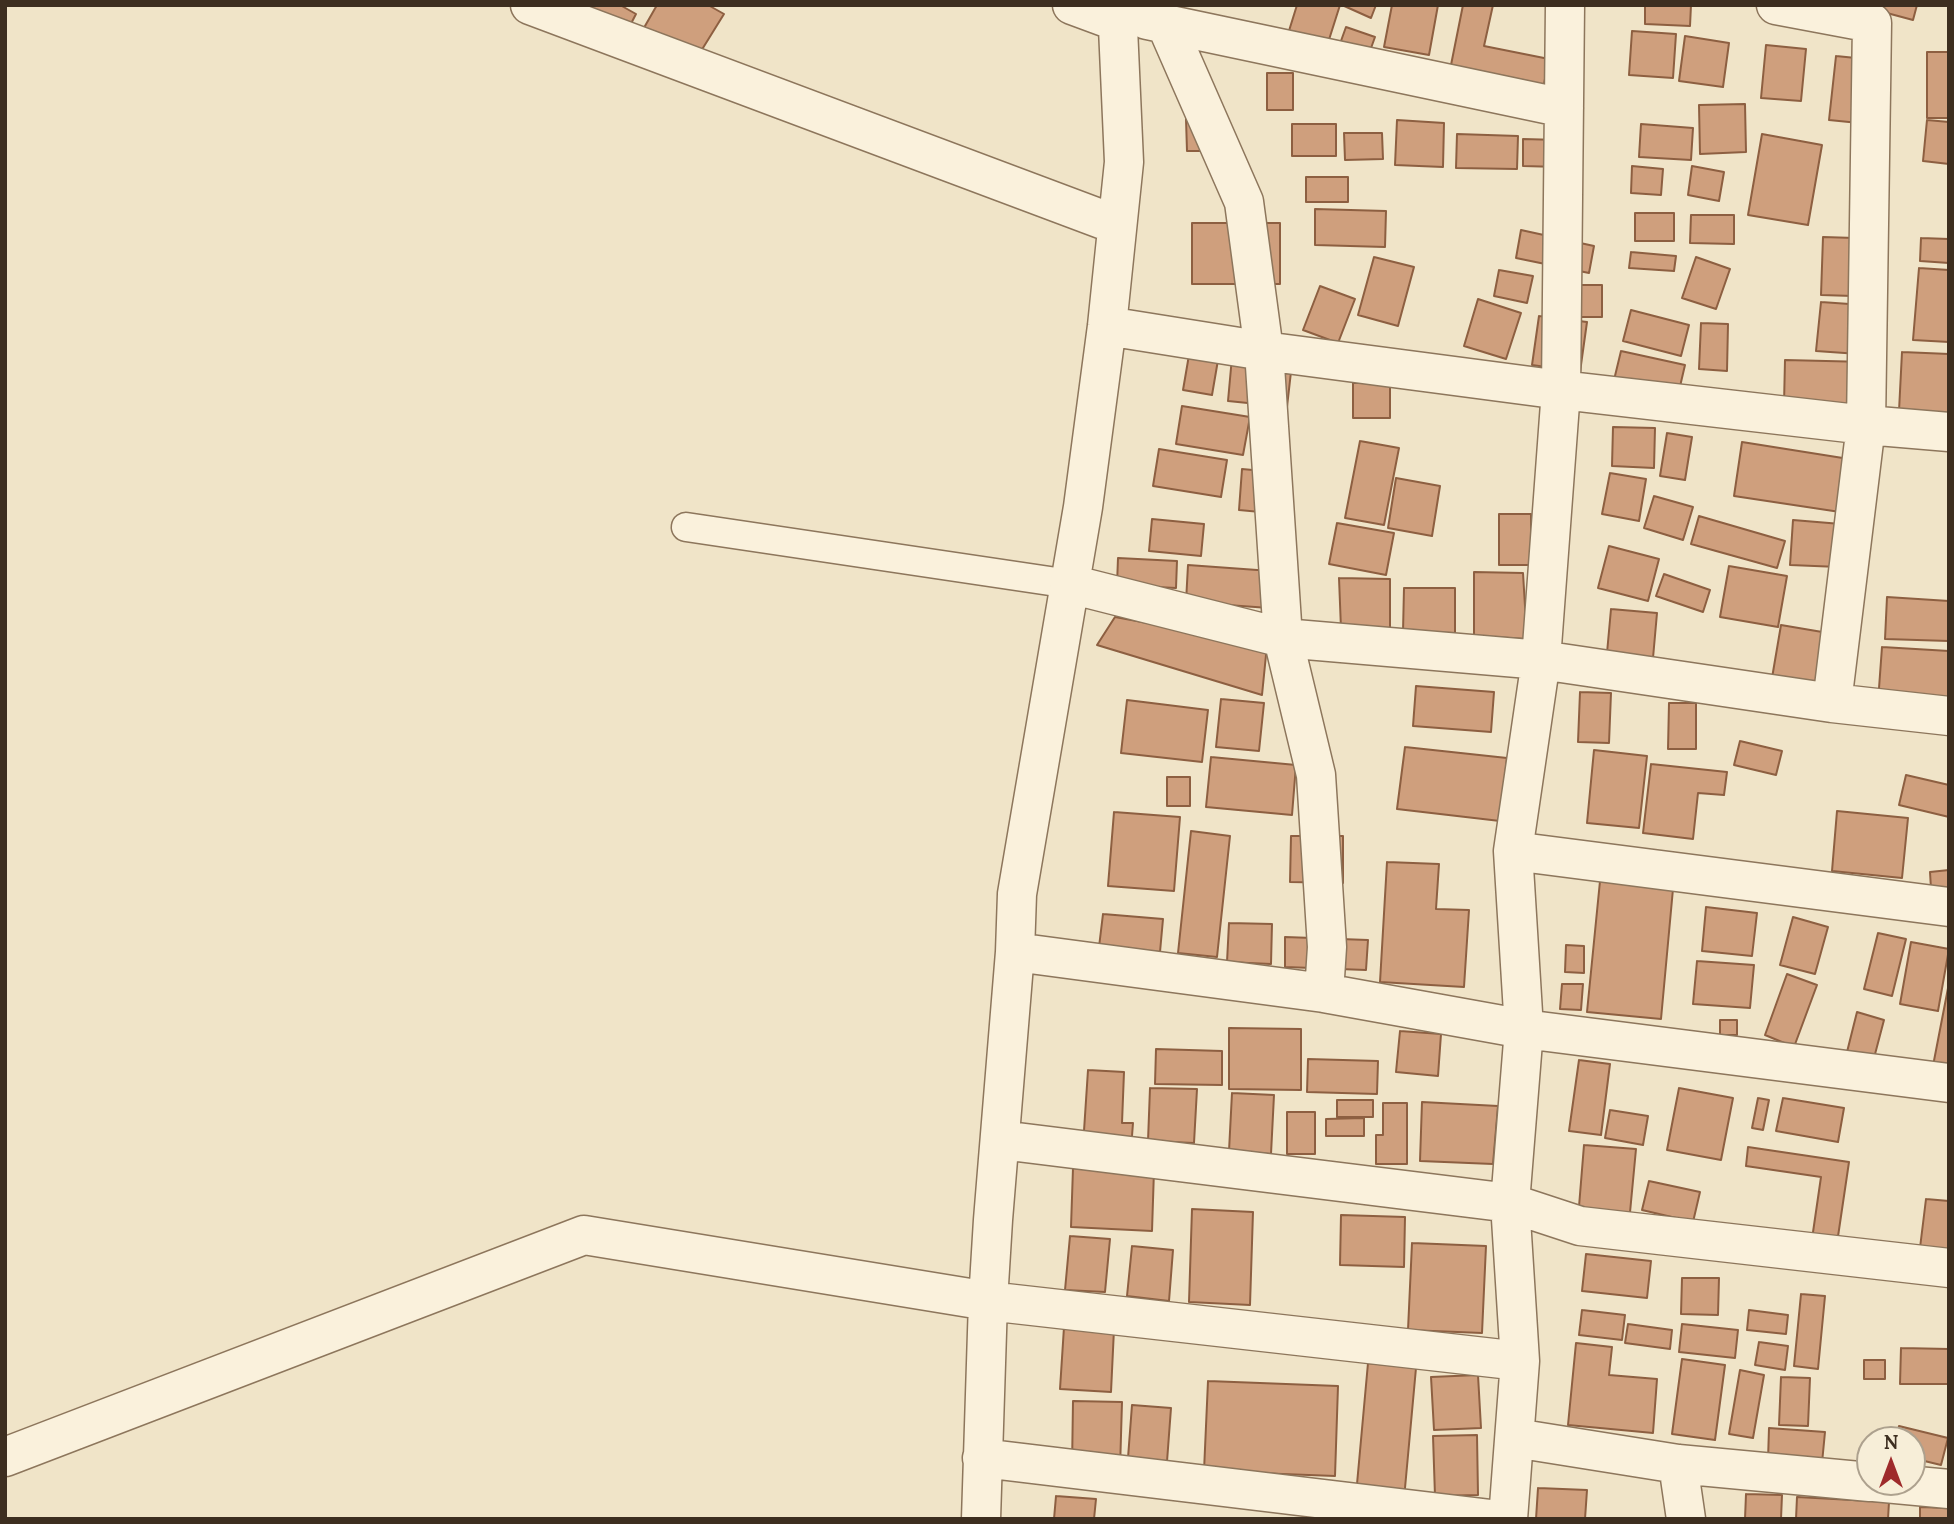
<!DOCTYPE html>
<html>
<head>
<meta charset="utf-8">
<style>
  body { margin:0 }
  #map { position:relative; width:1954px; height:1524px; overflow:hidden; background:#f0e4c8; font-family:Lora,serif }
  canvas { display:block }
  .frame { position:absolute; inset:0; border:7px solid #3d2e20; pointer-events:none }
  .north { position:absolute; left:1856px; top:1426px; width:70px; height:70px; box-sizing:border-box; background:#f7eed8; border:2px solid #ada18e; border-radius:50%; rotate:0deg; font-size:19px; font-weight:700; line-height:28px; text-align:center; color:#3d2e20 }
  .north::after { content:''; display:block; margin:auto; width:24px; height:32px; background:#9e2a2b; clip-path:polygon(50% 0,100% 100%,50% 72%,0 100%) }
</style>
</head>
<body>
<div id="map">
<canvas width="1954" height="1524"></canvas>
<div class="frame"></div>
<div class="north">N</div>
</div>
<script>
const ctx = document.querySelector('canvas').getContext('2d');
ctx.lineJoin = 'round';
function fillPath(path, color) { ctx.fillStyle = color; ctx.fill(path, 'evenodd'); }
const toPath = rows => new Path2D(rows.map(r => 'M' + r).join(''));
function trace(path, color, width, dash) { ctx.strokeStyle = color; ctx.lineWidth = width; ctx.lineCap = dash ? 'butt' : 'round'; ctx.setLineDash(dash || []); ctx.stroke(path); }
const building = toPath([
  [581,5,620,5,636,14,623,39,581,5],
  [657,5,708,5,724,14,693,64,641,33,657,5],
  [1297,5,1340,5,1327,46,1288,34,1297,5],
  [1342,5,1376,5,1371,18,1342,5],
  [1392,5,1438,5,1429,55,1384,47,1392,5],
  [1463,5,1493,5,1484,46,1549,59,1542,94,1449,75,1463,5],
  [1645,5,1691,5,1690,26,1645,24,1645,5],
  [1857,5,1917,5,1913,20,1857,5],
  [1346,27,1375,37,1366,62,1337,52,1346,27],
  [1632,31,1676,34,1673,78,1629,75,1632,31],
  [1685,36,1729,43,1723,87,1679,81,1685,36],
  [1766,45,1806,49,1801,101,1761,98,1766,45],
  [1927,52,1949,52,1949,118,1927,118,1927,52],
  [1836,56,1866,59,1859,123,1829,120,1836,56],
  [1267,73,1293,73,1293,110,1267,110,1267,73],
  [1745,104,1746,152,1700,154,1699,105,1745,104],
  [1186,119,1218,119,1219,151,1187,151,1186,119],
  [1397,120,1444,123,1443,167,1395,165,1397,120],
  [1927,120,1949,122,1949,164,1923,161,1927,120],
  [1292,124,1336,124,1336,156,1292,156,1292,124],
  [1641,124,1693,128,1691,160,1639,157,1641,124],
  [1344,133,1382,133,1383,159,1345,160,1344,133],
  [1457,134,1518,136,1517,169,1456,168,1457,134],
  [1762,134,1822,145,1808,225,1748,215,1762,134],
  [1523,139,1559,140,1559,167,1523,166,1523,139],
  [1632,166,1663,169,1661,195,1631,193,1632,166],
  [1692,166,1724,172,1719,201,1688,195,1692,166],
  [1306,177,1348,177,1348,202,1306,202,1306,177],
  [1315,209,1386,211,1385,247,1315,245,1315,209],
  [1635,213,1674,213,1674,241,1635,241,1635,213],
  [1691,215,1734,215,1734,244,1690,243,1691,215],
  [1192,223,1280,223,1280,284,1192,284,1192,223],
  [1521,230,1594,246,1589,273,1516,258,1521,230],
  [1823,237,1855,238,1853,296,1821,295,1823,237],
  [1921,238,1949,239,1949,263,1920,261,1921,238],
  [1631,252,1676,256,1674,271,1629,268,1631,252],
  [1374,257,1414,267,1398,326,1358,315,1374,257],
  [1696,257,1730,269,1716,309,1682,298,1696,257],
  [1919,268,1949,270,1949,342,1913,340,1919,268],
  [1499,270,1533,276,1527,303,1494,296,1499,270],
  [1581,285,1602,285,1602,317,1581,317,1581,285],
  [1320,286,1355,299,1338,343,1303,330,1320,286],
  [1478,299,1521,313,1506,359,1464,346,1478,299],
  [1821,302,1878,306,1873,355,1816,351,1821,302],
  [1631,310,1689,325,1681,356,1623,341,1631,310],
  [1539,316,1587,322,1580,372,1532,365,1539,316],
  [1701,323,1728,324,1727,371,1699,369,1701,323],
  [1621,351,1685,365,1678,395,1614,380,1621,351],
  [1902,352,1949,354,1949,413,1899,411,1902,352],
  [1189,355,1218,360,1212,395,1183,390,1189,355],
  [1232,357,1292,363,1287,407,1228,401,1232,357],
  [1785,360,1867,362,1866,404,1784,404,1785,360],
  [1353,383,1390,383,1390,418,1353,418,1353,383],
  [1182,406,1250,417,1243,455,1176,444,1182,406],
  [1613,427,1655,428,1654,468,1612,466,1613,427],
  [1667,433,1692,437,1685,480,1660,476,1667,433],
  [1360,441,1399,448,1384,525,1345,518,1360,441],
  [1742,442,1849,459,1840,512,1734,496,1742,442],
  [1159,449,1227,460,1221,497,1153,486,1159,449],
  [1242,469,1285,473,1282,514,1239,510,1242,469],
  [1610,473,1646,479,1639,521,1602,514,1610,473],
  [1396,478,1440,486,1432,536,1388,528,1396,478],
  [1654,496,1693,507,1683,540,1644,528,1654,496],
  [1499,514,1531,514,1531,565,1499,565,1499,514],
  [1699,516,1785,541,1777,568,1691,544,1699,516],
  [1152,519,1204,524,1201,556,1149,551,1152,519],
  [1793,520,1841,524,1839,567,1790,565,1793,520],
  [1337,523,1394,533,1386,575,1329,564,1337,523],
  [1609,546,1659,559,1648,601,1598,588,1609,546],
  [1118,558,1177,561,1176,588,1117,585,1118,558],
  [1188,565,1271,571,1269,608,1186,602,1188,565],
  [1729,566,1787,576,1778,627,1720,617,1729,566],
  [1474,572,1523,573,1527,639,1474,636,1474,572],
  [1664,574,1710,590,1703,612,1656,596,1664,574],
  [1339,578,1390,579,1390,631,1341,629,1339,578],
  [1404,588,1455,588,1455,633,1403,632,1404,588],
  [1887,597,1949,601,1949,641,1885,639,1887,597],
  [1611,609,1657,613,1653,658,1607,653,1611,609],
  [1115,617,1267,645,1262,695,1097,645,1115,617],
  [1781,625,1834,634,1825,687,1772,678,1781,625],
  [1882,647,1949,651,1949,707,1878,702,1882,647],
  [1416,686,1494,692,1491,732,1413,726,1416,686],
  [1580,692,1611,693,1609,743,1578,742,1580,692],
  [1221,699,1264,703,1259,751,1216,747,1221,699],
  [1127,700,1208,710,1202,762,1121,753,1127,700],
  [1669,703,1696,703,1696,749,1668,749,1669,703],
  [1740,741,1782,751,1776,775,1734,765,1740,741],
  [1405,747,1507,758,1500,821,1397,809,1405,747],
  [1594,750,1647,756,1639,828,1587,823,1594,750],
  [1211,757,1296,765,1292,815,1206,807,1211,757],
  [1651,764,1727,772,1724,795,1698,793,1693,839,1643,833,1651,764],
  [1906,775,1949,785,1949,817,1899,805,1906,775],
  [1167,777,1190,777,1190,806,1167,806,1167,777],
  [1837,811,1908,818,1902,878,1832,871,1837,811],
  [1114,812,1180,817,1174,891,1108,886,1114,812],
  [1191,831,1230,836,1217,957,1178,953,1191,831],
  [1291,836,1343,836,1343,883,1290,882,1291,836],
  [1387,862,1439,864,1436,909,1469,910,1464,987,1380,982,1387,862],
  [1949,870,1949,888,1931,889,1930,872,1949,870],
  [1601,871,1674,878,1661,1019,1587,1012,1601,871],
  [1706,907,1757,913,1752,956,1702,951,1706,907],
  [1103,914,1163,919,1160,952,1099,947,1103,914],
  [1793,917,1828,927,1815,974,1780,965,1793,917],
  [1229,923,1272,924,1271,964,1227,962,1229,923],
  [1878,933,1906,939,1892,996,1864,989,1878,933],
  [1285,937,1368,940,1366,970,1285,967,1285,937],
  [1911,942,1949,949,1938,1011,1900,1004,1911,942],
  [1566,945,1584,946,1584,973,1565,972,1566,945],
  [1697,961,1754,965,1750,1008,1693,1004,1697,961],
  [1787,974,1817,985,1794,1047,1765,1035,1787,974],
  [1949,983,1949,1074,1932,1071,1949,983],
  [1562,984,1583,984,1581,1010,1560,1009,1562,984],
  [1857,1012,1884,1020,1874,1058,1847,1052,1857,1012],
  [1720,1020,1737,1020,1737,1035,1720,1035,1720,1020],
  [1229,1028,1301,1029,1301,1090,1229,1089,1229,1028],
  [1400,1031,1441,1034,1438,1076,1396,1072,1400,1031],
  [1156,1049,1222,1051,1222,1085,1155,1084,1156,1049],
  [1308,1059,1378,1061,1377,1094,1307,1092,1308,1059],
  [1579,1060,1610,1064,1601,1135,1569,1131,1579,1060],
  [1088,1070,1124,1072,1122,1123,1133,1123,1131,1149,1083,1146,1088,1070],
  [1150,1088,1197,1089,1194,1143,1148,1141,1150,1088],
  [1679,1088,1733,1098,1721,1160,1667,1150,1679,1088],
  [1232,1093,1274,1095,1271,1154,1229,1151,1232,1093],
  [1758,1098,1769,1100,1763,1130,1752,1128,1758,1098],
  [1783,1098,1844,1108,1838,1142,1776,1131,1783,1098],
  [1337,1100,1373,1100,1373,1117,1337,1117,1337,1100],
  [1422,1102,1498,1106,1493,1164,1420,1161,1422,1102],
  [1383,1103,1407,1103,1407,1164,1376,1164,1376,1135,1383,1135,1383,1103],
  [1610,1110,1648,1116,1643,1145,1605,1138,1610,1110],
  [1287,1112,1315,1112,1315,1154,1287,1154,1287,1112],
  [1364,1118,1364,1136,1326,1136,1326,1119,1364,1118],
  [1584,1145,1636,1149,1629,1223,1578,1219,1584,1145],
  [1748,1147,1849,1162,1836,1250,1811,1246,1821,1177,1746,1166,1748,1147],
  [1073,1168,1154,1170,1152,1231,1071,1227,1073,1168],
  [1649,1181,1700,1192,1693,1222,1642,1210,1649,1181],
  [1926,1199,1949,1201,1949,1260,1919,1256,1926,1199],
  [1192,1209,1253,1212,1250,1305,1189,1302,1192,1209],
  [1341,1215,1405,1217,1404,1267,1340,1265,1341,1215],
  [1070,1236,1110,1239,1105,1292,1065,1290,1070,1236],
  [1412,1243,1486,1246,1482,1333,1408,1330,1412,1243],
  [1132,1246,1173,1250,1169,1301,1127,1296,1132,1246],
  [1586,1254,1651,1261,1647,1298,1582,1291,1586,1254],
  [1682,1278,1719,1278,1718,1315,1681,1314,1682,1278],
  [1801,1294,1825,1296,1818,1369,1794,1366,1801,1294],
  [1582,1310,1625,1315,1622,1340,1579,1335,1582,1310],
  [1749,1310,1788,1315,1786,1334,1747,1330,1749,1310],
  [1628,1324,1672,1330,1670,1349,1625,1343,1628,1324],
  [1682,1324,1738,1330,1735,1358,1679,1352,1682,1324],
  [1064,1327,1114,1329,1111,1392,1060,1389,1064,1327],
  [1759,1342,1788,1346,1785,1370,1755,1365,1759,1342],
  [1576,1343,1612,1347,1609,1375,1657,1379,1653,1433,1568,1425,1576,1343],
  [1901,1348,1949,1349,1949,1384,1900,1384,1901,1348],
  [1682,1359,1725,1365,1715,1440,1672,1434,1682,1359],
  [1864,1360,1885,1360,1885,1379,1864,1379,1864,1360],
  [1368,1363,1416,1368,1404,1499,1356,1495,1368,1363],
  [1740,1370,1764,1375,1753,1438,1729,1434,1740,1370],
  [1478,1375,1481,1428,1434,1430,1431,1377,1478,1375],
  [1781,1377,1810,1378,1808,1426,1779,1425,1781,1377],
  [1208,1381,1338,1386,1335,1476,1204,1471,1208,1381],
  [1073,1401,1122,1402,1120,1469,1072,1468,1073,1401],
  [1132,1405,1171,1408,1166,1475,1127,1471,1132,1405],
  [1899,1426,1948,1438,1941,1465,1912,1458,1912,1440,1896,1440,1899,1426],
  [1769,1428,1825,1432,1822,1463,1768,1460,1769,1428],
  [1477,1435,1478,1495,1435,1496,1433,1436,1477,1435],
  [1538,1488,1587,1490,1585,1519,1536,1519,1538,1488],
  [1746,1494,1782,1495,1781,1519,1745,1519,1746,1494],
  [1056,1496,1096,1499,1094,1519,1054,1519,1056,1496],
  [1797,1497,1889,1502,1888,1519,1796,1519,1797,1497],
  [1920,1507,1949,1508,1949,1519,1920,1519,1920,1507]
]);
fillPath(building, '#cf9f7d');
trace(building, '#8d5f41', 2);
const service = toPath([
  [686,527,1070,584]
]);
const minor = toPath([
  [530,5,1117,225],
  [1072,5,1118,22],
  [1776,5,1872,23,1866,425,1832,703],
  [1147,20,1564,108],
  [1166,24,1244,202,1264,351,1283,638,1316,775,1327,947,1324,993],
  [1107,326,1264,351,1561,390,1866,425,1949,432],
  [1070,584,1283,638,1541,660,1832,703,1949,716],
  [1513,851,1949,907],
  [1015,952,1324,993,1524,1029,1949,1083],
  [1001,1140,1510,1203,1580,1226,1949,1268],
  [1515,1438,1678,1464,1870,1482],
  [5,1457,584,1235,988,1301,1520,1361],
  [982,1458,1491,1519],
  [1678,1464,1686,1519],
  [1874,1482,1949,1489],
  [981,1519,988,1301,993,1220,1015,952,1017,894,1083,507,1107,326,1124,162,1117,5],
  [1508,1519,1520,1361,1510,1203,1524,1029,1513,851,1541,660,1561,390,1565,5]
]);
trace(service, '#8d765c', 31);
trace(minor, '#8d765c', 41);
trace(service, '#faf1dc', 28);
trace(minor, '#faf1dc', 38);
</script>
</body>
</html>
